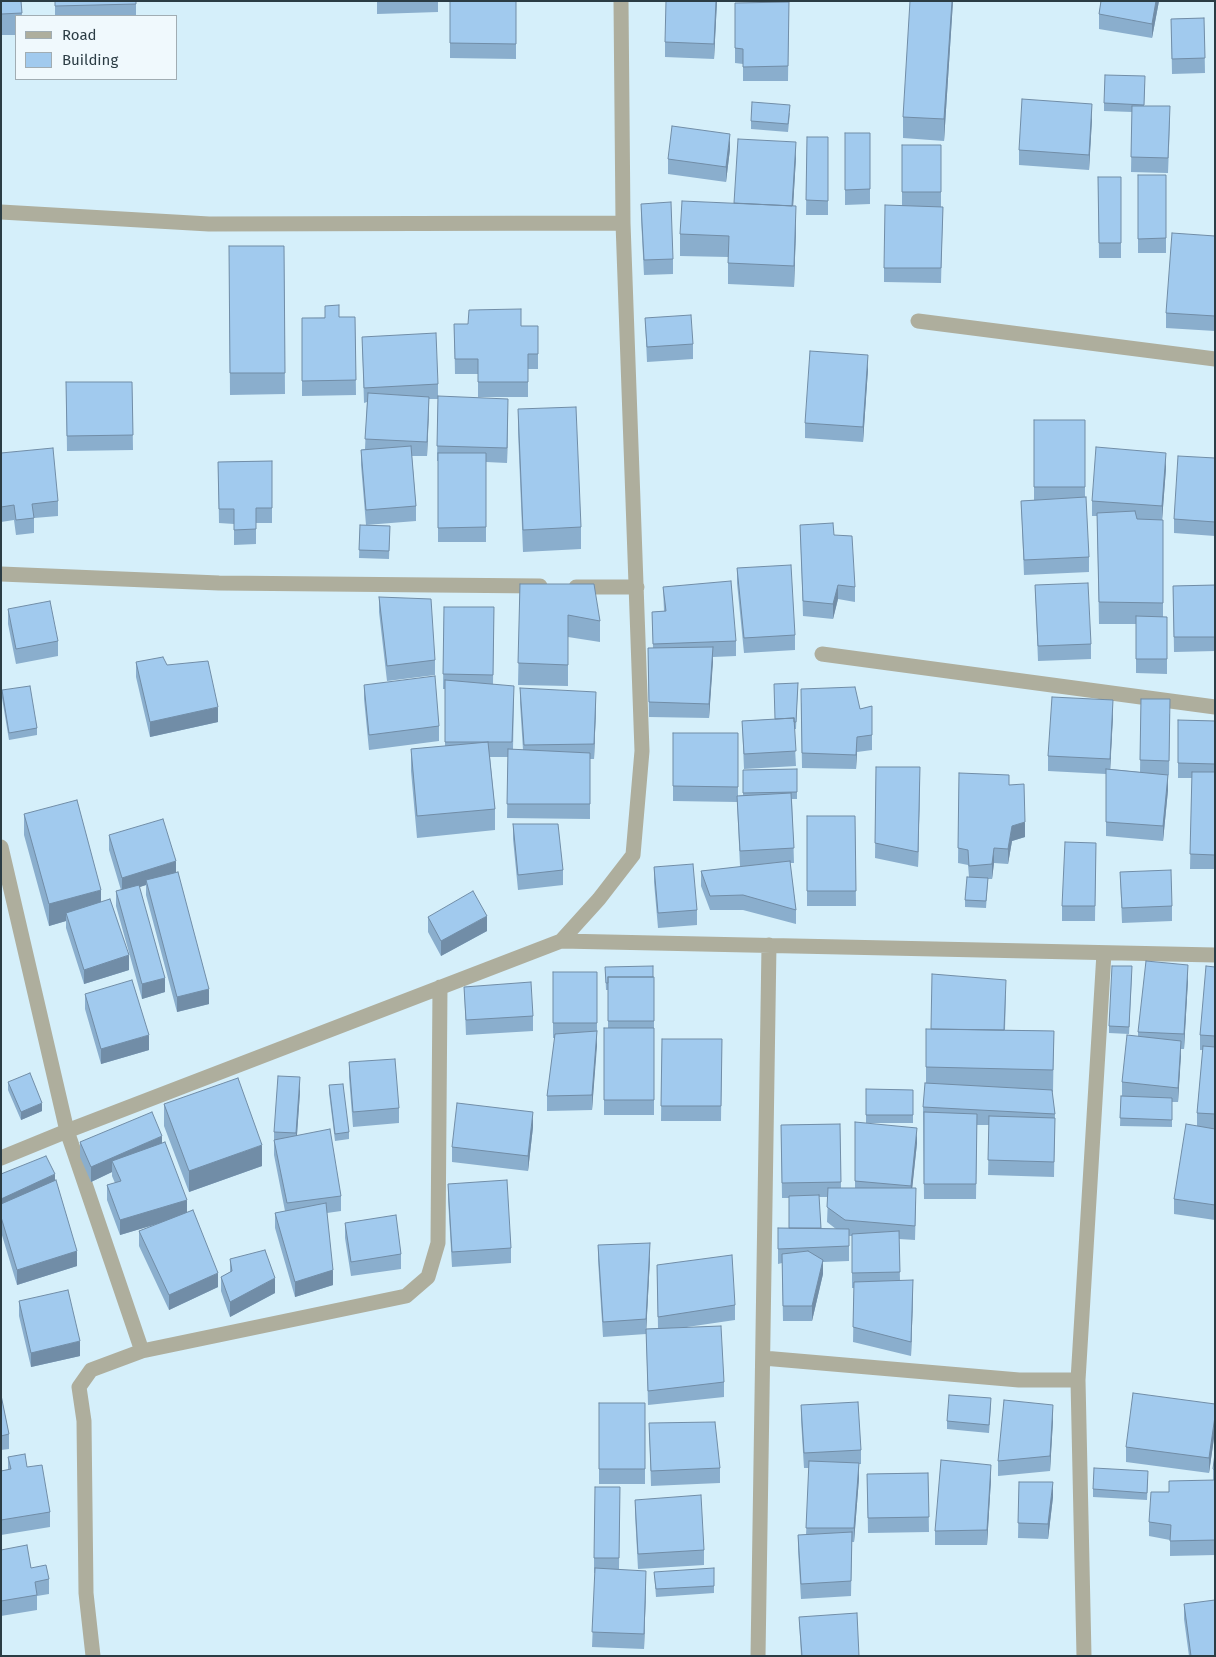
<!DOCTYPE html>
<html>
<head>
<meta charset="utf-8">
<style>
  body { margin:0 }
  #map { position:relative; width:1216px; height:1657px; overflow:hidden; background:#d5effa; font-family:"Fira Sans",sans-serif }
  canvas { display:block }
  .frame { position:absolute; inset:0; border:2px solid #2b3c44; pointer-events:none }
  .legend { position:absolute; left:15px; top:15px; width:162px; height:65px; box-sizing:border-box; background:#f0f9fd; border:1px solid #a1adb3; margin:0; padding:6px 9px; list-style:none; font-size:15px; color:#2b3c44 }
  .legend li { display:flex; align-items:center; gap:10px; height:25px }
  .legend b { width:25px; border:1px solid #a1adb3 }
</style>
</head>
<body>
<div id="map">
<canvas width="1216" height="1657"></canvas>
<div class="frame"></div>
<ul class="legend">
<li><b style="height:6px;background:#aeae9d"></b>Road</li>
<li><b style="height:14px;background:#a1caee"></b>Building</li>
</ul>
</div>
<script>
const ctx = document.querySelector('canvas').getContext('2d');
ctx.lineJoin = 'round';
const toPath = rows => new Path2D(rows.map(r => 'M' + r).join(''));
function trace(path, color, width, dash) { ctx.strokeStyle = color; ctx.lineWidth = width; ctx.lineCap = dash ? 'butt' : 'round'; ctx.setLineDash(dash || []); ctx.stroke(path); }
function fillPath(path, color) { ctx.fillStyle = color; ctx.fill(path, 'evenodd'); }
trace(toPath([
  [1,212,209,224,623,223],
  [918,321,1215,359],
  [1,574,219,583,540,586],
  [576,587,637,587],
  [822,654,1215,707],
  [1,847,67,1131,142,1351],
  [561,941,1215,955],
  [1,1158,67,1131,561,941,599,899,633,855,642,751,623,223,621,1],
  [763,1358,1019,1380,1078,1380],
  [93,1656,86,1593,84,1421,79,1387,91,1370,142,1351,406,1296,428,1277,438,1243,440,987],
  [758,1656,769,945],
  [1084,1656,1078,1380,1104,953]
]), '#aeae9d', 15);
fillPath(toPath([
  [1,1,21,1,22,16,16,16,16,35,1,35],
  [55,1,136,1,136,16,55,16],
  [377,1,438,1,438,12,377,14],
  [450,1,516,1,516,59,450,58],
  [717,1,714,59,665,57,665,42],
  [953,1,944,141,903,138,903,117],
  [1101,1,1159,1,1152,38,1099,29,1099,14],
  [789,2,788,81,743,81,743,64,735,63,735,3],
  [1204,18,1205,73,1172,74,1171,19],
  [1145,84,1144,106,1170,121,1168,173,1131,172,1132,112,1104,111,1104,103],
  [790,113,788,132,751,129,751,121],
  [1092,119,1089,170,1019,165,1019,150],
  [845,133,870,133,870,204,845,205],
  [807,137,828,137,828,215,806,215],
  [902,145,941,145,941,207,943,207,941,283,884,282,884,268,902,206],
  [730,149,726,182,668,174,668,159],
  [796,157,793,206,796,228,794,287,728,284,728,257,680,256,680,234,734,203],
  [1138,175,1166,175,1166,253,1138,253],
  [1098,177,1121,177,1121,258,1099,258],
  [641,204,673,259,673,274,644,275,641,218],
  [1215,236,1215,331,1166,328,1166,313],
  [229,246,284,246,285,394,230,395],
  [355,317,356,395,302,396,302,318],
  [645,318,693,344,693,359,647,362],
  [454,324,521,326,538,354,538,369,528,369,528,397,478,397,478,374,455,374],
  [362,337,438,384,438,396,508,413,507,463,486,462,486,542,438,542,438,461,437,461,438,399,429,399,427,456,412,456,416,506,416,521,366,525,361,465,361,450,365,449,367,402,364,403],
  [868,369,863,442,805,438,805,423],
  [66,382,132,382,133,450,67,451],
  [518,409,581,527,581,549,523,552,518,431],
  [1034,420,1085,420,1085,497,1089,557,1089,572,1024,575,1021,501,1034,500],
  [1,453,58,501,58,516,34,518,34,533,16,535,14,520,1,522],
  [1215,458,1215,536,1174,533,1174,519],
  [272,461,272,523,256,523,256,544,234,545,234,524,219,523,218,462],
  [1166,468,1162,520,1163,520,1163,617,1167,617,1167,674,1136,673,1136,624,1099,624,1097,516,1092,516,1092,501],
  [360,525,390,526,389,559,359,558],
  [800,525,834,535,855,587,855,602,838,599,833,619,803,616],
  [737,568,795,635,795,650,744,653,737,583],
  [520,584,600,621,600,642,568,637,568,686,518,685],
  [1035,585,1091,644,1091,659,1038,661],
  [1215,585,1215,651,1174,652,1173,586],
  [663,587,736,641,736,656,713,657,709,718,649,717,648,648,653,648,652,612,664,611],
  [379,597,435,660,435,675,387,681,379,612],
  [444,607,494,607,493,684,514,700,513,749,523,750,520,703,520,688,596,707,594,759,590,759,590,819,507,818,508,757,490,757,495,809,495,830,417,838,411,771,411,749,445,746,445,689,443,689],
  [8,609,58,641,58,656,16,664,8,624],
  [136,662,167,665,218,722,150,737,136,677],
  [798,683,796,729,794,729,796,766,744,769,742,721,775,719],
  [364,685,439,726,439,741,369,750,364,699],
  [2,690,37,728,37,735,9,740,2,698],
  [1141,699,1170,714,1169,775,1168,775,1168,790,1163,841,1106,836,1106,774,1048,771,1048,756,1113,715,1110,769,1140,772],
  [801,703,860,709,872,706,872,750,857,752,856,769,802,768],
  [1178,720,1215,721,1215,869,1190,869,1192,778,1178,778],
  [673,733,738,733,738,796,743,795,743,770,797,769,797,799,792,799,794,863,790,863,796,910,796,924,743,910,710,910,701,886,701,871,750,866,740,866,737,802,673,801],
  [876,767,920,782,918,867,875,858],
  [959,773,1009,785,1025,837,1012,841,1008,864,994,863,992,879,988,879,986,908,965,907,965,900,969,877,968,865,958,863],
  [24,814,101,902,129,970,84,984,66,928,66,921,49,926,24,835],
  [807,816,855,816,856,906,807,906],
  [513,824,563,870,563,885,518,890,513,839],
  [109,835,176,872,209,1004,177,1012,146,895,146,885,139,887,165,992,142,999,116,906,116,891,121,890,109,850],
  [1096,843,1095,921,1062,921,1062,906],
  [654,867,697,910,697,925,658,928,654,882],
  [1120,872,1172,906,1172,921,1122,923],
  [428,917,487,931,441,956,428,932],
  [605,967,654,977,654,1115,604,1115,604,1028,608,1028,608,990,606,990],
  [1215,967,1215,1220,1174,1214,1174,1199,1197,1126,1197,1113,1203,1050,1200,1050,1200,1035],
  [553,972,597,972,597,1038,592,1110,547,1111,547,1096,555,1038,553,1038],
  [1132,974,1129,1034,1109,1033,1109,1026],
  [1188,980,1184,1049,1181,1049,1178,1102,1172,1102,1172,1127,1120,1126,1121,1096,1122,1096,1122,1082,1138,1036,1138,1032],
  [464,987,533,1016,533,1031,466,1035],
  [85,994,149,1050,101,1064,85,1009],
  [1006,995,1005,1030,1054,1031,1053,1092,1052,1092,1055,1114,1054,1177,988,1175,989,1125,977,1125,976,1199,924,1199,923,1107,926,1083,926,1029,931,1029],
  [662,1039,722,1039,721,1121,661,1121],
  [349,1062,399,1108,399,1123,353,1127,349,1077],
  [8,1082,42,1111,21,1120,8,1090],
  [329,1085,349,1132,349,1139,335,1141,329,1093],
  [866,1089,913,1090,913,1123,866,1123],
  [300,1092,297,1135,341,1196,341,1211,327,1213,333,1285,295,1297,275,1228,275,1213,285,1211,274,1155,274,1132],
  [164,1104,262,1166,189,1192,164,1126],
  [855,1122,917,1143,912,1188,916,1203,915,1240,899,1239,900,1280,913,1295,911,1356,853,1342,854,1288,852,1288,852,1236,849,1236,849,1261,823,1262,823,1274,812,1321,783,1321,782,1263,778,1264,778,1228,789,1228,789,1198,782,1198,781,1125,840,1124,841,1188,855,1188],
  [819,1197,828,1197,827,1222,836,1229,821,1228],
  [533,1127,528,1171,452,1162,452,1147],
  [80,1142,162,1143,187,1212,218,1287,169,1310,139,1246,139,1231,160,1223,120,1235,107,1200,107,1185,115,1183,112,1176,112,1172,91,1182,80,1157],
  [1,1174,55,1180,77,1266,17,1285,1,1232],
  [448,1184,511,1248,511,1263,452,1267,448,1199],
  [345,1223,401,1254,401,1269,351,1276,345,1238],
  [598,1245,650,1258,646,1334,603,1337,598,1260],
  [230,1259,275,1293,230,1317,221,1291,221,1277,230,1272],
  [657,1265,735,1305,735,1320,687,1327,724,1382,724,1397,648,1405,646,1329,658,1328],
  [19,1301,80,1356,31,1367,19,1316],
  [1,1395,9,1434,9,1449,1,1450],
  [599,1403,645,1403,645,1484,599,1484],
  [1215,1404,1215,1431,1209,1473,1126,1462,1126,1447],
  [801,1405,861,1450,861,1464,859,1464,859,1478,854,1542,852,1542,851,1596,801,1599,798,1550,798,1535,806,1535,809,1468,804,1468,801,1420],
  [991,1406,989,1433,947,1429,947,1421],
  [1053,1420,1050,1471,998,1476,998,1461],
  [649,1423,720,1468,720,1483,651,1486],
  [1215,1453,1215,1555,1170,1556,1170,1540,1149,1536,1149,1522,1169,1492,1213,1480,1213,1469],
  [8,1457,27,1467,50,1512,50,1527,1,1535,1,1471,8,1470],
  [928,1473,929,1532,868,1533,867,1474],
  [991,1479,987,1545,935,1545,935,1531],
  [1148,1479,1147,1500,1093,1497,1093,1489],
  [1019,1482,1053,1497,1048,1539,1018,1538],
  [620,1487,619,1569,646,1586,644,1649,592,1647,595,1573,594,1573,594,1558],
  [635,1500,704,1550,704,1565,638,1569,635,1514],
  [1,1550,49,1579,49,1594,37,1596,37,1610,1,1616],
  [654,1572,714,1586,714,1593,656,1597],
  [1184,1604,1215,1656,1189,1656,1184,1619],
  [799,1617,859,1656,801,1656]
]), '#8aaecd');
fillPath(toPath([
  [716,1,717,1,714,59,714,44],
  [952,1,953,1,944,141,944,119],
  [1156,1,1159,1,1152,38,1152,24],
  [1092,104,1092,119,1089,170,1089,155],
  [730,134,730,149,726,182,726,167],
  [796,142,796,157,792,225,792,211],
  [796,206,796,228,794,287,794,266],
  [868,355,868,369,863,442,863,427],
  [429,397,429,412,427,456,427,442],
  [508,399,508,413,507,463,507,448],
  [1166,453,1166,468,1162,521,1162,506],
  [838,585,838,599,833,619,833,604],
  [713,647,713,662,709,718,709,704],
  [596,692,596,707,594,759,594,744],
  [1113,700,1113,715,1110,774,1110,759],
  [218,707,218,722,150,737,150,722],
  [857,737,857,752,856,769,856,755],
  [920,767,920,782,918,867,918,852],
  [1168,775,1168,790,1163,841,1163,826],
  [1025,822,1025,837,1012,841,1008,864,1008,849,1012,826],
  [994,848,994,863,992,879,992,864],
  [176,861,176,876,146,880,146,885,122,893,122,878],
  [101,890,101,912,66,913,66,921,49,926,49,904],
  [487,916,487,931,441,956,441,941],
  [129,955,129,970,84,984,84,970],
  [1188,965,1188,980,1184,1049,1184,1034],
  [165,978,165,992,142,999,142,984],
  [209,989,209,1004,177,1012,177,997],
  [597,1031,597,1046,592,1110,592,1095],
  [149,1035,149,1050,101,1064,101,1049],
  [1181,1041,1181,1056,1178,1102,1178,1088],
  [300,1077,300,1092,296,1148,296,1133],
  [42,1103,42,1111,21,1120,21,1112],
  [533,1112,533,1127,528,1171,528,1156],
  [917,1128,917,1143,911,1200,911,1186],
  [162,1136,162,1151,112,1161,112,1172,91,1182,91,1167],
  [262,1145,262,1166,189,1192,189,1171],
  [55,1174,55,1189,1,1214,1,1199],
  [187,1200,187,1215,120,1235,120,1220],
  [650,1243,650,1258,646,1334,646,1319],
  [77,1251,77,1266,17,1285,17,1270],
  [823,1260,823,1274,812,1321,812,1306],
  [333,1270,333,1285,295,1297,295,1282],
  [218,1273,218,1287,169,1310,169,1295],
  [275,1278,275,1293,230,1317,230,1302],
  [913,1280,913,1295,911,1356,911,1342],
  [80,1341,80,1356,31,1367,31,1353],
  [1053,1405,1053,1420,1050,1471,1050,1456],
  [1215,1416,1215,1431,1209,1473,1209,1458],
  [859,1463,859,1478,854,1542,854,1528],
  [991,1465,991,1479,987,1545,987,1530],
  [1053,1482,1053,1497,1048,1539,1048,1524],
  [646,1571,646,1586,644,1649,644,1634]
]), '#718da7');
const building = toPath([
  [1,1,21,1,22,13,1,14,1,1],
  [55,1,136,1,136,4,55,6,55,1],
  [450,1,516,1,516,44,450,43,450,1],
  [666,1,716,1,714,44,665,42,666,1],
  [910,1,952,1,944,119,903,117,910,1],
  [1101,1,1156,1,1152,24,1099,14,1101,1],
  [789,2,788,66,743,67,743,49,735,48,735,3,789,2],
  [1204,18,1205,58,1172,59,1171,19,1204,18],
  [1105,75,1145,76,1144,105,1104,103,1105,75],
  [1022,99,1092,104,1089,155,1019,150,1022,99],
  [752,102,790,105,788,124,751,121,752,102],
  [1132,106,1170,106,1168,158,1131,157,1132,106],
  [672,126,730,134,726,167,668,159,672,126],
  [845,133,870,133,870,189,845,190,845,133],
  [807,137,828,137,828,201,806,200,807,137],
  [738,139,796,142,792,206,734,203,738,139],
  [902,145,941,145,941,192,902,192,902,145],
  [1138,175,1166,175,1166,238,1138,239,1138,175],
  [1098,177,1121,177,1121,243,1099,243,1098,177],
  [682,201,796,206,794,266,728,263,729,236,680,234,682,201],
  [671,202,673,259,644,260,641,204,671,202],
  [885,205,943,207,941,268,884,268,885,205],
  [1172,233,1215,236,1215,316,1166,313,1172,233],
  [229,246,284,246,285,373,230,373,229,246],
  [339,305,339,317,355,317,356,380,302,381,302,318,325,318,325,306,339,305],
  [521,309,521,326,538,326,538,354,528,354,528,382,478,382,478,359,455,359,454,324,468,324,469,310,521,309],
  [691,315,693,344,647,347,645,318,691,315],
  [436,333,438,384,364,388,362,337,436,333],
  [810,351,868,355,863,427,805,423,810,351],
  [66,382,132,382,133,435,67,436,66,382],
  [368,393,429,397,427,442,365,439,368,393],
  [438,396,508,399,507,448,437,446,438,396],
  [576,407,581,527,523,530,518,409,576,407],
  [1034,420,1085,420,1085,487,1034,487,1034,420],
  [411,446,416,506,366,510,361,450,411,446],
  [1096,447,1166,453,1162,506,1092,501,1096,447],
  [53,448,58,501,32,504,34,518,16,520,14,505,1,507,1,453,53,448],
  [438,453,486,453,486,527,438,528,438,453],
  [1178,456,1215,458,1215,522,1174,519,1178,456],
  [272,461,272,508,256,508,256,529,234,530,234,509,219,509,218,462,272,461],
  [1086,497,1089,557,1024,560,1021,501,1086,497],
  [1135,511,1137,519,1163,520,1163,603,1099,602,1097,513,1135,511],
  [833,523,834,535,852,536,855,587,838,585,833,604,803,601,800,525,833,523],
  [360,525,390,526,389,551,359,550,360,525],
  [791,565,795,635,744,638,737,568,791,565],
  [731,581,736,641,653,644,652,612,666,611,663,587,731,581],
  [1088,583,1091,644,1038,646,1035,585,1088,583],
  [520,584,594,584,600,621,568,615,568,665,518,663,520,584],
  [1215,585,1215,637,1174,637,1173,586,1215,585],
  [379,597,431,599,435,660,387,666,379,597],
  [50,601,58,641,16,649,8,609,50,601],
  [444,607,494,607,493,675,443,674,444,607],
  [1136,616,1167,617,1167,659,1136,659,1136,616],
  [713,647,709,704,649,702,648,648,713,647],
  [163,657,167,665,208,661,218,707,150,722,136,662,163,657],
  [435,676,439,726,369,735,364,685,435,676],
  [445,680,514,686,512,742,445,742,445,680],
  [798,683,796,722,794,722,794,718,775,719,774,684,798,683],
  [30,686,37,728,9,733,2,690,30,686],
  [855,687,860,709,872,706,872,735,857,737,856,755,802,753,801,689,855,687],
  [520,688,596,692,594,744,524,745,520,688],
  [1052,697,1113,700,1110,759,1048,756,1052,697],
  [1141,699,1170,699,1169,761,1140,760,1141,699],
  [794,718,796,751,744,754,742,721,794,718],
  [1178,720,1215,721,1215,764,1178,763,1178,720],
  [673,733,738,733,738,787,673,786,673,733],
  [488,742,495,809,417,816,411,749,488,742],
  [508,749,590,753,590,804,507,804,508,749],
  [876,767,920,767,918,852,875,843,876,767],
  [797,769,797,792,743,793,743,770,797,769],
  [1106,769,1168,775,1163,826,1106,822,1106,769],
  [1192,772,1215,772,1215,855,1190,854,1192,772],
  [959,773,1009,775,1009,785,1024,784,1025,822,1012,826,1008,849,994,848,992,864,969,866,968,850,958,848,959,773],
  [791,793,794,848,740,851,737,796,791,793],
  [77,800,101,890,49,904,24,814,77,800],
  [807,816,855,816,856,891,807,891,807,816],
  [163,819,176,861,122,878,109,835,163,819],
  [513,824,558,824,563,870,518,875,513,824],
  [1065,842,1096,843,1095,906,1062,906,1065,842],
  [790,861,796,910,743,895,710,896,701,871,790,861],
  [693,864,697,910,658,913,654,867,693,864],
  [1171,870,1172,906,1122,908,1120,872,1171,870],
  [178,872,209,989,177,997,146,880,178,872],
  [967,877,988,878,986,901,965,900,967,877],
  [139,885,165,978,142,984,116,891,139,885],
  [473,891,487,916,441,941,428,917,473,891],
  [110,899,129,955,84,970,66,913,110,899],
  [1146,961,1188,965,1184,1034,1138,1032,1146,961],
  [653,966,653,977,608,977,608,983,606,983,605,967,653,966],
  [1112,966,1132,966,1129,1027,1109,1026,1112,966],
  [1206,966,1215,967,1215,1036,1200,1035,1206,966],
  [553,972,597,972,597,1023,553,1023,553,972],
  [932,974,1006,980,1004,1030,931,1029,932,974],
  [608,977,654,977,654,1021,608,1021,608,977],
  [132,980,149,1035,101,1049,85,994,132,980],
  [531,982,533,1016,466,1020,464,987,531,982],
  [604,1028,654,1028,654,1100,604,1100,604,1028],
  [926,1029,1054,1031,1053,1070,926,1067,926,1029],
  [597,1031,592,1095,547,1096,555,1034,597,1031],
  [1127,1035,1181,1041,1178,1088,1122,1082,1127,1035],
  [662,1039,722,1039,721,1106,661,1106,662,1039],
  [1203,1046,1215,1047,1215,1114,1197,1113,1203,1046],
  [395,1059,399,1108,353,1112,349,1062,395,1059],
  [30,1073,42,1103,21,1112,8,1082,30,1073],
  [278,1076,300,1077,296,1133,274,1132,278,1076],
  [238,1078,262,1145,189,1171,164,1104,238,1078],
  [925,1083,1052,1090,1055,1114,923,1107,925,1083],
  [343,1084,349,1132,335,1134,329,1085,343,1084],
  [866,1089,913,1090,913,1115,866,1115,866,1089],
  [1121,1096,1172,1098,1172,1120,1120,1118,1121,1096],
  [457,1103,533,1112,528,1156,452,1147,457,1103],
  [152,1112,162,1136,91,1167,80,1142,152,1112],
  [924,1112,977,1114,976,1184,924,1184,924,1112],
  [989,1116,1055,1118,1054,1162,988,1160,989,1116],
  [855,1122,917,1128,911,1186,855,1181,855,1122],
  [840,1124,841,1182,782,1183,781,1125,840,1124],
  [1186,1124,1215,1129,1215,1205,1174,1199,1186,1124],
  [330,1129,341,1196,287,1203,274,1140,330,1129],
  [165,1142,187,1200,120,1220,107,1185,121,1181,112,1161,165,1142],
  [46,1156,55,1174,1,1199,1,1174,46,1156],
  [56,1180,77,1251,17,1270,1,1217,1,1204,56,1180],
  [507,1180,511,1248,452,1252,448,1184,507,1180],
  [828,1188,916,1188,915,1226,845,1220,827,1207,828,1188],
  [819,1195,821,1228,789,1228,789,1196,819,1195],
  [326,1203,333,1270,295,1282,275,1213,326,1203],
  [193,1210,218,1273,169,1295,139,1231,193,1210],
  [396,1215,401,1254,351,1262,345,1223,396,1215],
  [778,1228,849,1229,849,1246,778,1249,778,1228],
  [899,1231,900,1272,852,1273,852,1234,899,1231],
  [650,1243,646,1319,603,1322,598,1245,650,1243],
  [265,1250,275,1278,230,1302,221,1277,232,1271,230,1259,265,1250],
  [808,1251,823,1260,812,1306,783,1306,782,1254,808,1251],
  [732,1255,735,1305,658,1317,657,1265,732,1255],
  [913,1280,911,1342,853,1327,854,1282,913,1280],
  [68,1290,80,1341,31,1353,19,1301,68,1290],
  [721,1326,724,1382,648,1391,646,1329,721,1326],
  [1133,1393,1215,1404,1215,1416,1209,1458,1126,1447,1133,1393],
  [1,1395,9,1434,1,1436,1,1395],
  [949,1395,991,1398,989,1425,947,1421,949,1395],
  [1004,1400,1053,1405,1050,1456,998,1461,1004,1400],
  [858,1402,861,1450,804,1453,801,1405,858,1402],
  [599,1403,645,1403,645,1469,599,1469,599,1403],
  [715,1422,720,1468,651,1471,649,1423,715,1422],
  [1215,1453,1215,1470,1213,1469,1215,1453],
  [25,1454,27,1467,42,1465,50,1512,1,1520,1,1471,11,1469,8,1457,25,1454],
  [941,1460,991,1465,987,1530,935,1531,941,1460],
  [809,1461,859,1463,854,1528,806,1528,809,1461],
  [1094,1468,1148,1471,1147,1493,1093,1489,1094,1468],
  [928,1473,929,1517,868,1518,867,1474,928,1473],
  [1215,1480,1215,1540,1170,1541,1171,1525,1149,1522,1151,1492,1169,1492,1169,1481,1215,1480],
  [1019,1482,1053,1482,1048,1524,1018,1523,1019,1482],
  [595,1487,620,1487,619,1558,594,1558,595,1487],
  [701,1495,704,1550,638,1554,635,1500,701,1495],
  [852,1532,851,1581,801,1584,798,1535,852,1532],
  [27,1545,31,1568,46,1565,49,1579,35,1582,37,1595,1,1601,1,1550,27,1545],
  [595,1568,646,1571,644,1634,592,1632,595,1568],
  [714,1568,714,1586,656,1589,654,1572,714,1568],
  [1215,1600,1215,1656,1191,1656,1184,1604,1215,1600],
  [857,1613,859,1656,802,1656,799,1617,857,1613]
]);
fillPath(building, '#a1caee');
trace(building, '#718da7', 1);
</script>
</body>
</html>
